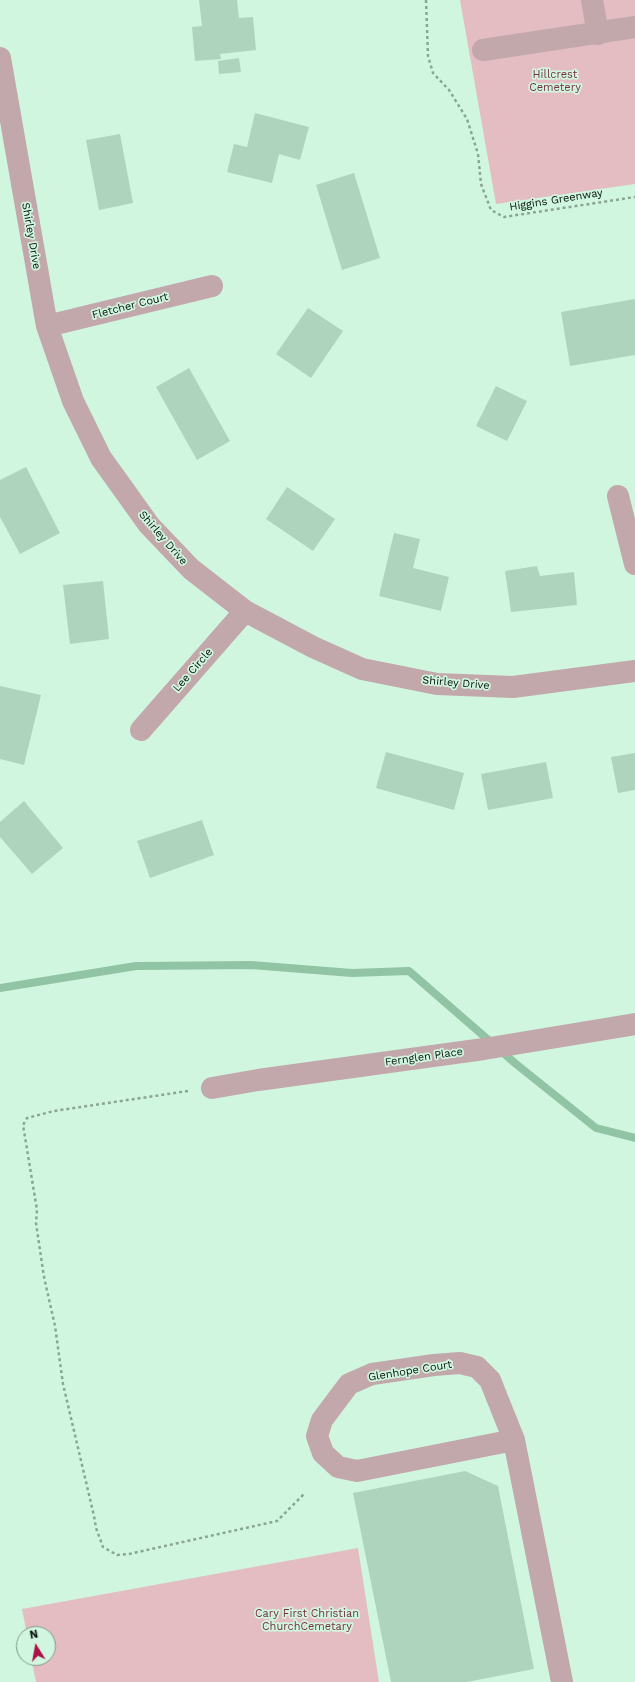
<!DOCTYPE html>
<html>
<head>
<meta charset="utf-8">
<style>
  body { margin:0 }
  #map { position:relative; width:635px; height:1682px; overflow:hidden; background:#d1f6df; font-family:"Work Sans",sans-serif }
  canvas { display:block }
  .north { position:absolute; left:16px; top:1626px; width:40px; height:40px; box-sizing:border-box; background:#d1f6df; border:1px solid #809b8a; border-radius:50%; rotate:349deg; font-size:11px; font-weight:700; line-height:16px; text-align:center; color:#06130b }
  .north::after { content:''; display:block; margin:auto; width:14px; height:18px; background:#a91449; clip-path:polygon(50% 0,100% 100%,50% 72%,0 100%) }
</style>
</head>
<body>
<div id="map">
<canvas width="635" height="1682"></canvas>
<div class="north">N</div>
</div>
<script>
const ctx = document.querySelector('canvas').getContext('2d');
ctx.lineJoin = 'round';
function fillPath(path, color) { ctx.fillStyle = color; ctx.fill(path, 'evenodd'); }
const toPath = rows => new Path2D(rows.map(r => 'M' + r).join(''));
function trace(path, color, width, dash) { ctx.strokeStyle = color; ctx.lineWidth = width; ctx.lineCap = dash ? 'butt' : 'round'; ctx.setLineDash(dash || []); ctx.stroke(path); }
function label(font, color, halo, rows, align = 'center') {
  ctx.font = font + ' "Work Sans",sans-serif'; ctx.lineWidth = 3.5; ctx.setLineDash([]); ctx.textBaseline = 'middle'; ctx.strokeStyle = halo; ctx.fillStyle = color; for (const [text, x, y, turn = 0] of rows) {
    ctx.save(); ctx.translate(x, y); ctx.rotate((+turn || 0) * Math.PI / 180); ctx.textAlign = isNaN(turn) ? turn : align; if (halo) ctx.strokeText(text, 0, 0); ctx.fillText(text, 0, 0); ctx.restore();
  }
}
fillPath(toPath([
  [460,0,635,0,635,184,496,204],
  [358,1548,379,1682,36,1682,31,1658,48,1658,48,1634,27,1634,22,1609]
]), '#e4bdc3');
trace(toPath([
  [0,988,136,966,251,965,352,973,409,971,516,1064,596,1128,635,1138]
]), '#91c4a5', 8);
fillPath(toPath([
  [199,0,237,0,239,18,253,17,256,50,220,54,221,59,195,61,192,27,202,26],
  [239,58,241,72,219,74,218,61],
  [255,113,309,127,300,160,279,154,272,183,227,172,234,144,247,147],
  [120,134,133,203,99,210,86,140],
  [354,173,380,258,342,270,316,185],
  [635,299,635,355,570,366,561,312],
  [308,308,343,331,311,378,276,354],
  [189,368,230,441,197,460,156,387],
  [496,386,527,401,507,441,476,426],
  [26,467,60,533,20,554,0,517,0,480],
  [287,487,335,519,313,551,266,519],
  [394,533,420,539,413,568,449,577,441,611,379,596],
  [537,566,540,576,574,572,577,605,511,612,505,571],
  [103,581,109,639,70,644,63,585],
  [0,686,41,695,24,765,0,759],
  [386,752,464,773,454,810,376,788],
  [635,753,635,790,618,793,611,757],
  [546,762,553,798,488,810,481,774],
  [24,801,63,848,32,874,0,837,0,822],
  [202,820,214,855,150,878,137,841],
  [465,1471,498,1486,534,1669,467,1682,391,1682,353,1493]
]), '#afd4bd');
trace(toPath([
  [426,0,428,56,433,73,449,90,467,119,478,154,481,184,491,210,504,217,635,197],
  [188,1091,54,1111,27,1118,23,1125,37,1210,36,1223,44,1277,55,1326,63,1384,94,1516,96,1528,103,1547,117,1555,129,1554,277,1521,304,1494]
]), '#89a694', 2.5, [3, 3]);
trace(toPath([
  [592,0,598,34],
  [483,50,635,27],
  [0,58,47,326,73,401,101,458,149,525,191,569,245,611,313,647,362,669,437,684,513,687,635,671],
  [47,326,212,286],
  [618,496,635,564],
  [141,730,245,611],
  [212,1088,258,1080,484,1049,635,1024],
  [514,1440,357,1471,338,1467,323,1453,317,1436,322,1420,349,1384,372,1374,434,1365,460,1363,477,1367,490,1380,514,1440,562,1682]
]), '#c2a7ab', 22);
label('11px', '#763041', '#d1f6df', [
  ["Hillcrest",555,75],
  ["Cemetery",555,88],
  ["Cary First Christian",307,1614],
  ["ChurchCemetary",307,1627]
]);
label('11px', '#06130b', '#d1f6df', [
  ["Higgins Greenway",556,200,-9],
  ["Shirley Drive",31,236,80],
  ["Fletcher Court",130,306,-14],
  ["Shirley Drive",163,538,49],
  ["Lee Circle",193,670,-49],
  ["Shirley Drive",456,683,5],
  ["Fernglen Place",424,1057,-8],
  ["Glenhope Court",410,1371,-9]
]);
</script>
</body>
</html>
